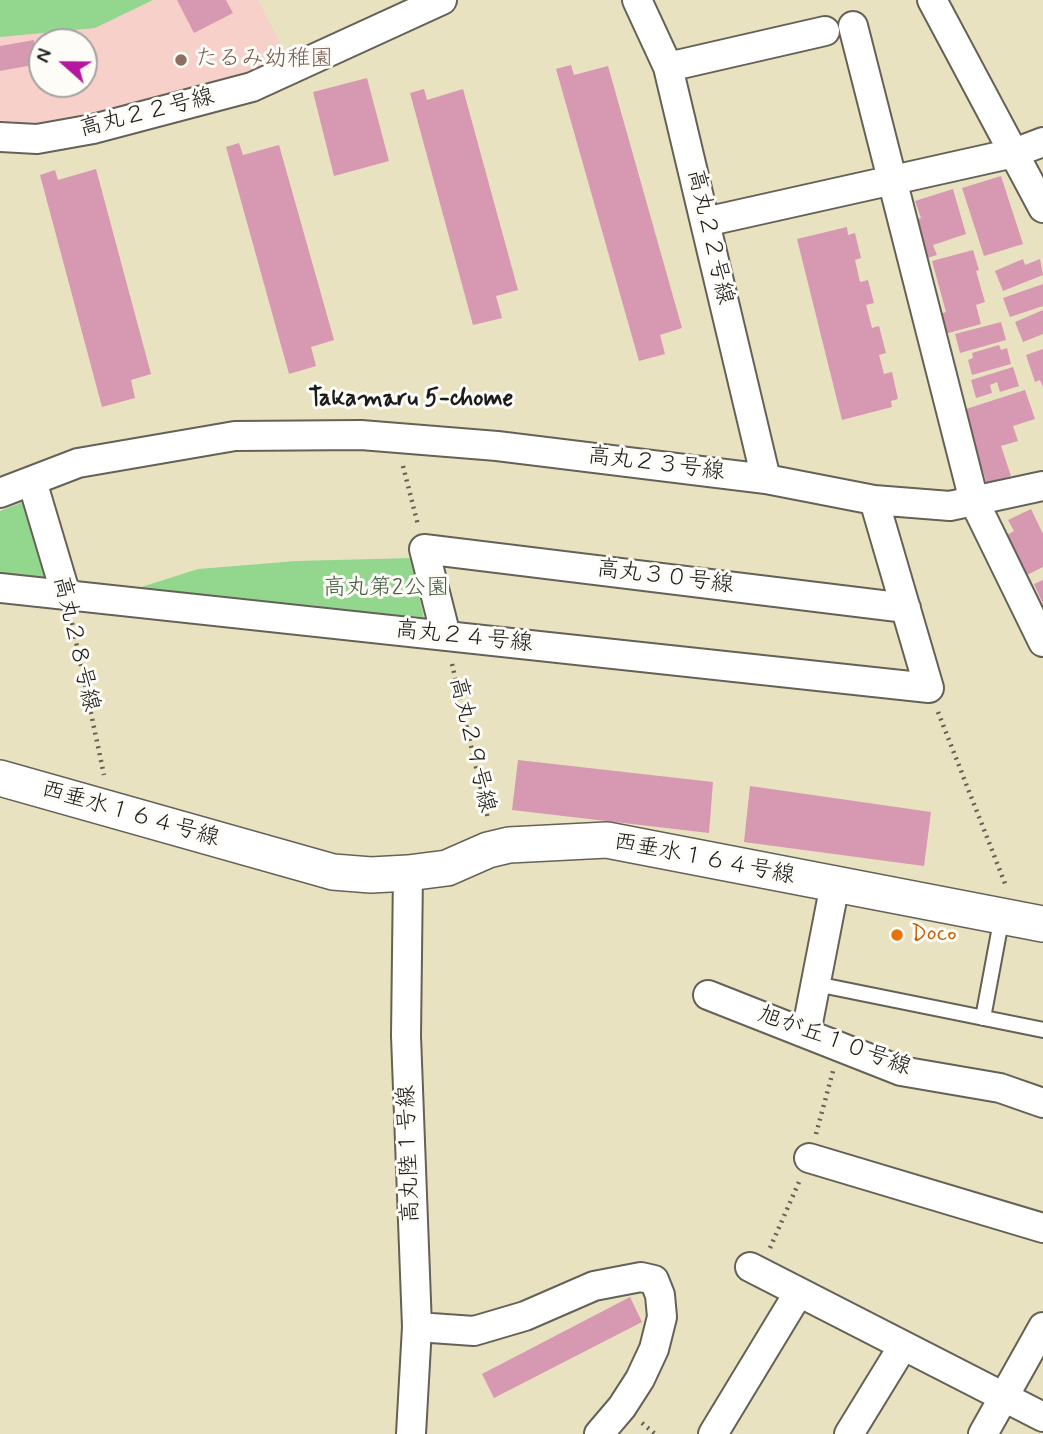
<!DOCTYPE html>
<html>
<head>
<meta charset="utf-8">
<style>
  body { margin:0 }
  #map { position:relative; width:1043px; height:1434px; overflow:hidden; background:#e9e2c1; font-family:Mynerve,sans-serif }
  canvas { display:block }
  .north { position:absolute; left:28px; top:28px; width:70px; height:70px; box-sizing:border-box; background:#fdfcf7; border:2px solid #a3a29f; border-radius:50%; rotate:291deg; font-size:19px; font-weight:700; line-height:28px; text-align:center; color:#1c1c1c }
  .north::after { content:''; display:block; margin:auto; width:24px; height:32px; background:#b5179e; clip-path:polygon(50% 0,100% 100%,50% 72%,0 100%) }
</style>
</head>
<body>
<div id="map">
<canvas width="1043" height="1434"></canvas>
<div class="north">N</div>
</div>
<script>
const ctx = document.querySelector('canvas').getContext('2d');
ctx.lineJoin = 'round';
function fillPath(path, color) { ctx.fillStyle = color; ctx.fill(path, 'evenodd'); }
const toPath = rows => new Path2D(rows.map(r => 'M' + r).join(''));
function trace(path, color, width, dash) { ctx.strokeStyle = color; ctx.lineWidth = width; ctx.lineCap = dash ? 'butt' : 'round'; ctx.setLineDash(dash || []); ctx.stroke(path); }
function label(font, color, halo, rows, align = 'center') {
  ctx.font = font + ' Mynerve,"Klee One",sans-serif'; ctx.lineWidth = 6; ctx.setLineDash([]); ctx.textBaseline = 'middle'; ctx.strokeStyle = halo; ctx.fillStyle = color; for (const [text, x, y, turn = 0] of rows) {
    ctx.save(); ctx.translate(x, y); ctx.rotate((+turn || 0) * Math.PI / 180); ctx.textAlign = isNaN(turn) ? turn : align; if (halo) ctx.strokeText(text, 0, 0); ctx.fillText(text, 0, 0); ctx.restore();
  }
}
fillPath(toPath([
  [0,0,258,0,286,54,268,66,127,106,25,127,0,124],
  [42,42,84,42,84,84,42,84]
]), '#f7d0ca');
fillPath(toPath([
  [0,0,153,0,95,28,0,37],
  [26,501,46,582,0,577,0,511],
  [412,558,425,624,132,590,198,569,296,561]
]), '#93d78f');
fillPath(toPath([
  [177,0,226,0,233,13,194,33],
  [34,40,38,64,0,71,0,46],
  [571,65,574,75,608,66,682,328,660,335,665,354,639,361,556,69],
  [367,78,389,161,334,176,313,92],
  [424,89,427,100,463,89,518,290,496,296,502,318,473,325,410,93],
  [239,143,243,155,279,145,334,340,311,347,316,366,289,374,226,147],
  [96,169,151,374,131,380,135,398,102,407,40,175,55,170,58,180],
  [1001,176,1023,244,984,256,962,188],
  [953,189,966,234,933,245,937,255,927,258,915,220,921,218,915,201],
  [847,227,848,235,855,233,861,258,855,260,860,282,868,280,874,303,866,305,872,328,879,326,886,353,879,355,884,374,892,372,898,399,891,401,892,407,842,420,797,239],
  [973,250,979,270,976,271,985,302,976,305,981,324,945,334,939,314,946,312,932,261],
  [1023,259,1025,265,1040,259,1043,275,1003,291,995,271],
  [1043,284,1043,306,1010,317,1003,298],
  [1043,310,1043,334,1023,342,1015,322],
  [1001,322,1006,340,960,353,955,334],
  [999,345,1001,350,1007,348,1011,364,972,375,968,360,973,358,972,353],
  [1043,349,1043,387,1040,380,1035,382,1026,355],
  [1013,367,1019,386,1000,392,997,382,990,385,992,393,976,398,971,380],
  [1025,390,1035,419,1013,426,1018,441,1001,446,1011,476,987,484,963,410],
  [1031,509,1043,534,1043,567,1027,575,1007,535,1014,531,1008,520],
  [1043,580,1043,604,1034,584],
  [518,760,713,782,709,833,512,810],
  [750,786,931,812,924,866,744,842],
  [630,1297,642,1322,494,1398,482,1374]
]), '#d798b2');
const service = toPath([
  [816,984,1043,1030],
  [983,1018,1002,916]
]);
const minor = toPath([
  [637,0,668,67,766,479],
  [932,0,1043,208],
  [853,26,974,501,1043,642],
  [668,67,825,31],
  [0,137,37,139,93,129,252,87,442,0],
  [705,222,1014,153,1043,142],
  [32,481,66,595],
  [0,493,78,463,235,436,361,435,497,446,766,479,874,500,950,506,1043,486],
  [0,588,929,688,874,500],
  [446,636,424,549,906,608],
  [408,873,406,1036,417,1327,411,1434],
  [708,995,901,1071,1000,1088,1043,1103],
  [806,1033,835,884],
  [809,1158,1043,1228],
  [750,1267,1043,1417],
  [417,1327,474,1331,525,1316,594,1286,641,1277,654,1280,660,1295,662,1317,654,1349,640,1379,622,1407,599,1434],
  [713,1434,799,1292],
  [849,1434,903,1346],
  [983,1434,1043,1327]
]);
const tertiary = toPath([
  [0,778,333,872,371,875,408,873,447,868,488,850,509,845,607,840,1043,924]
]);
trace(service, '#646156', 18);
trace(minor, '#646156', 32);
trace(tertiary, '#646156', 38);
trace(toPath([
  [403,466,418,525],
  [72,623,104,775],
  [452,664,488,819],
  [938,712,1006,886],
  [816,1134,833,1071],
  [770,1248,799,1182],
  [642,1423,655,1434]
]), '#646156', 4.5, [2, 5]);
trace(service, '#fff', 14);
trace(minor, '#fff', 28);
trace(tertiary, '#fff', 35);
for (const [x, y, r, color] of [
  [181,60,7,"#8d6e63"],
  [897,935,7,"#e8710a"]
]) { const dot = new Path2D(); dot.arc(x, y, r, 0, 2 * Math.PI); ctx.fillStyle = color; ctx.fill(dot); trace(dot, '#fdfcf7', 2.5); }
label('23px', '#785e54', '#fdfcf7', [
  ["たるみ幼稚園",195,60]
], 'left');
label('23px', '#1c1c1c', '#fdfcf7', [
  ["高丸２２号線",147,114,-14],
  ["高丸２２号線",709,237,77],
  ["高丸２３号線",656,465,7],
  ["高丸３０号線",665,578,7],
  ["高丸２４号線",464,638,6],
  ["高丸２８号線",75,644,77],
  ["高丸２９号線",471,745,77],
  ["西垂水１６４号線",130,815,16],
  ["西垂水１６４号線",704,860,11],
  ["旭が丘１０号線",834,1042,20],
  ["高丸陸１号線",410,1154,-92]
]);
label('23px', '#465d44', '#fdfcf7', [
  ["高丸第2公園",386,589]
]);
label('23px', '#c56008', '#fdfcf7', [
  ["Doco",911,935]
], 'left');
label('bold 24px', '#1c1c1c', '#fdfcf7', [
  ["Takamaru 5-chome",411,400]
]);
</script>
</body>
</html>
